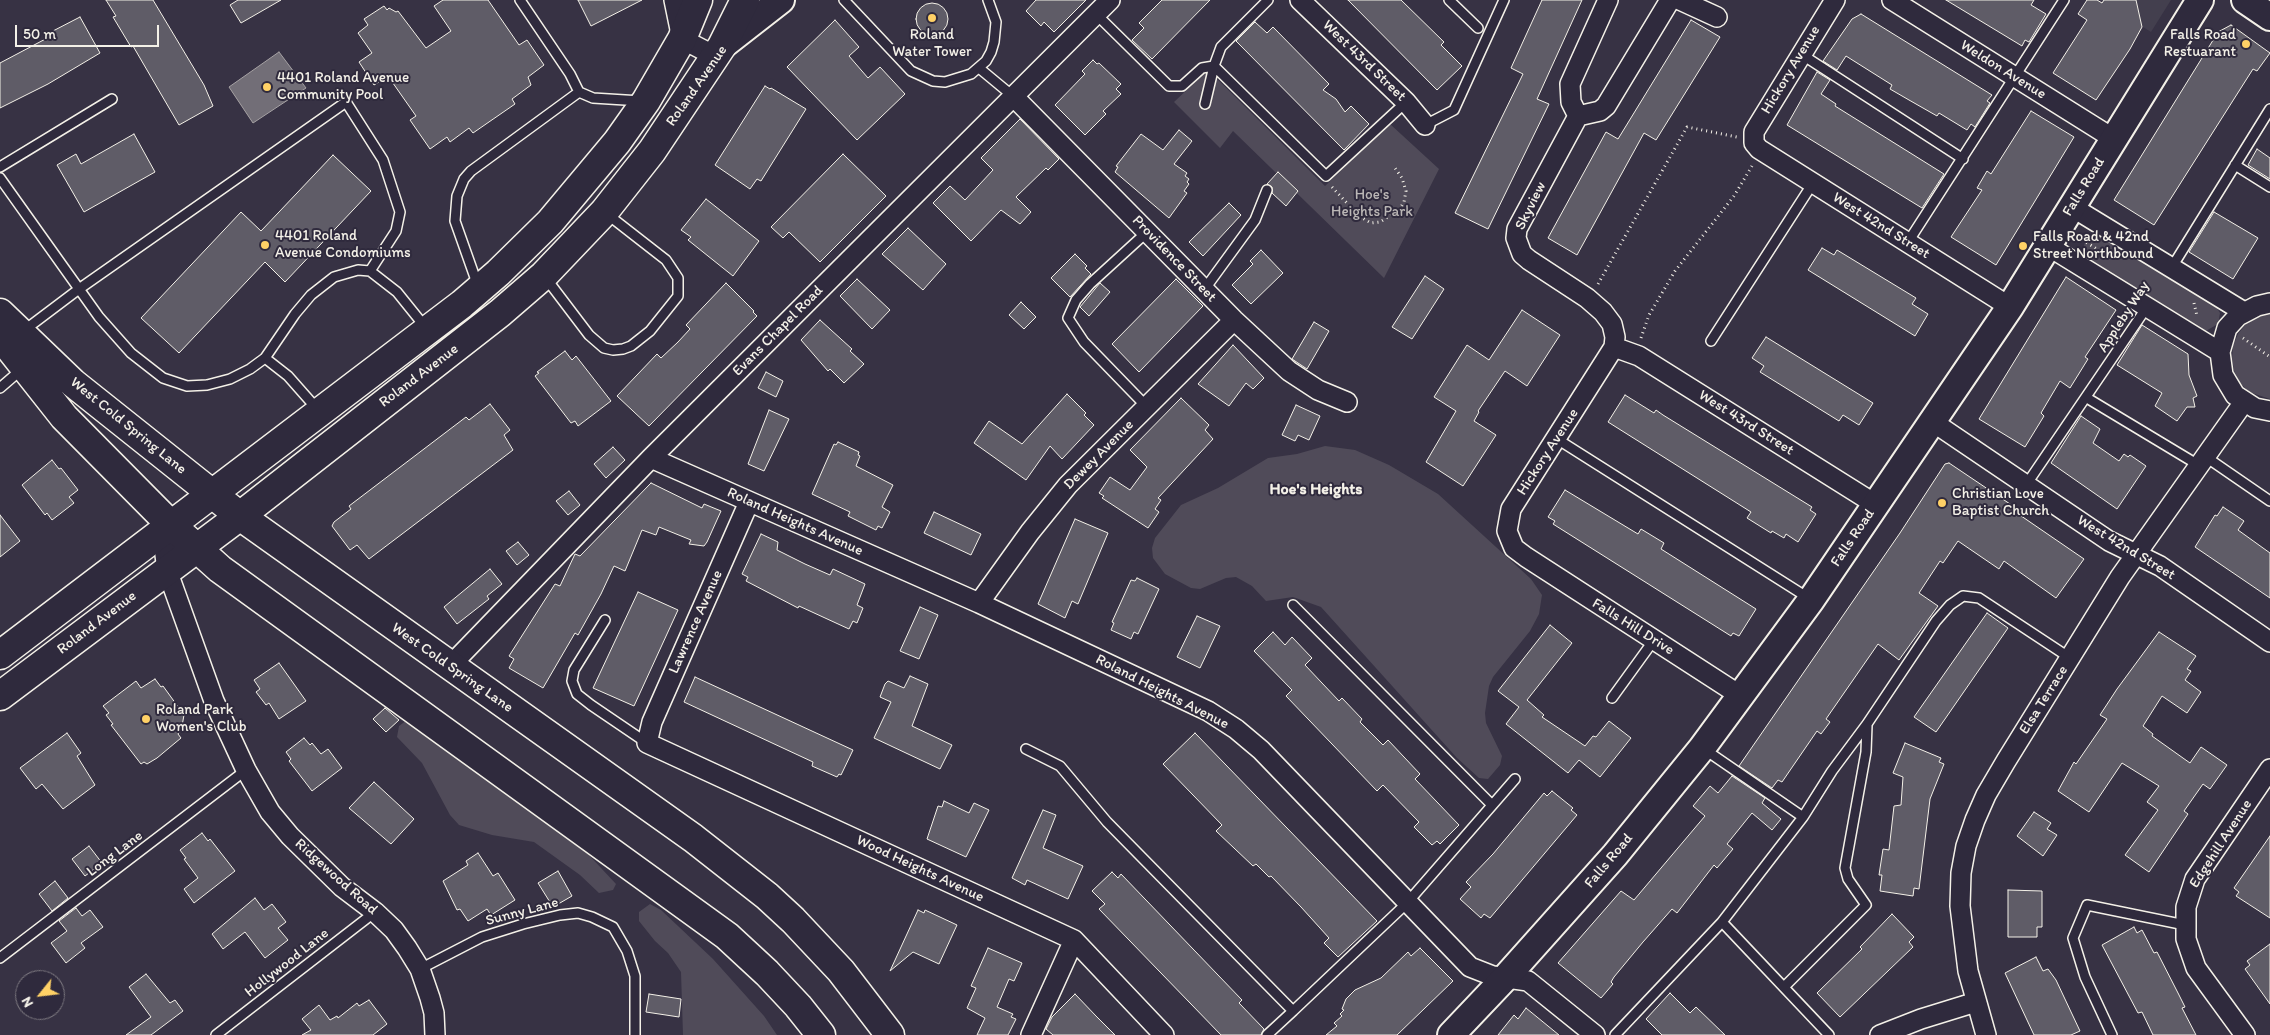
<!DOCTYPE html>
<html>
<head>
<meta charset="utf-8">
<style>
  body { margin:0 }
  #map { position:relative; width:2270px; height:1035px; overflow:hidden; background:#373244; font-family:Itim,sans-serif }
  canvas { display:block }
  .north { position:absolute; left:15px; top:970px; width:50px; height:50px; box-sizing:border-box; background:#2f2a3d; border:1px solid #7e7a81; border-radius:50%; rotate:241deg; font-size:14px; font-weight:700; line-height:20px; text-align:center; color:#f4f1e8 }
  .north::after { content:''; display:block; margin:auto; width:18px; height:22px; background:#ffd166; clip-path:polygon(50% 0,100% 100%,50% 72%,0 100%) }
  .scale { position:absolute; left:15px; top:25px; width:144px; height:22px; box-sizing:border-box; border:2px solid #f4f1e8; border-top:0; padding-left:6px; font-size:15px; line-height:18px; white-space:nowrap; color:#f4f1e8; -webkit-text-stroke:4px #2f2a3d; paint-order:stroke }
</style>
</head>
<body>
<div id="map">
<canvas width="2270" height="1035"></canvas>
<div class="north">N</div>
<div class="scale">50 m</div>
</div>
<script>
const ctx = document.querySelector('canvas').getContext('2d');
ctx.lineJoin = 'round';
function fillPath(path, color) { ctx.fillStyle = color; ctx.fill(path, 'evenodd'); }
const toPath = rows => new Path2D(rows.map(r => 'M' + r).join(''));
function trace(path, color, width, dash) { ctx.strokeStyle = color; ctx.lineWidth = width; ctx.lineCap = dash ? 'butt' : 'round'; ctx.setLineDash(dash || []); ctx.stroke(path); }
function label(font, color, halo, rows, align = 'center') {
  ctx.font = font + ' Itim,sans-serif'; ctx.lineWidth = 4; ctx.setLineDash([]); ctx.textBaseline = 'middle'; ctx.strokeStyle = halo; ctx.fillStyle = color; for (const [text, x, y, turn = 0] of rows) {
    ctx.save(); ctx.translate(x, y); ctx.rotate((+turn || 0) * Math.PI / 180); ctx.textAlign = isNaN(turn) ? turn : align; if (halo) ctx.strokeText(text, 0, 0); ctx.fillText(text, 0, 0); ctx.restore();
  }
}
fillPath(toPath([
  [2100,0,2171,0,2151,32]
]), '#433f4e');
fillPath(toPath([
  [1208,70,1325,186,1390,124,1439,169,1384,278,1233,131,1220,148,1174,102],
  [2100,233,2214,303,2220,313,2218,324,2204,332,2088,261,2083,251,2085,242,2091,235],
  [2270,314,2270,399,2249,392,2240,383,2234,371,2232,358,2233,346,2238,334,2246,324,2257,317],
  [1325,446,1355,450,1389,465,1438,494,1531,579,1542,595,1539,614,1530,631,1493,677,1489,686,1485,713,1486,723,1502,756,1500,765,1488,779,1479,778,1457,758,1321,607,1293,597,1266,601,1252,586,1236,577,1226,578,1200,589,1191,588,1165,574,1153,558,1152,548,1155,538,1181,505,1218,488,1268,458,1297,454],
  [407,720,588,854,616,884,613,890,599,893,580,875,534,842,492,835,459,825,450,815,422,763,397,737,399,726],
  [650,904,661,910,713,959,764,1016,777,1035,683,1035,681,972,668,953,655,941,639,921,639,912]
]), '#504b59');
const water = toPath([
  [279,52,306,88,253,123,229,87,279,52]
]);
fillPath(water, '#726e77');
trace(water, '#a6a2a4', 1);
const building = toPath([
  [106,0,153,0,204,85,213,106,179,125,133,46,131,47,113,17,116,16,106,0],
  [238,0,281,0,241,23,230,5,238,0],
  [443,0,488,0,519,45,527,40,544,65,528,77,531,85,512,99,515,104,473,133,469,128,450,142,447,137,430,149,410,120,416,116,388,76,374,85,359,62,372,53,358,33,368,25,364,19,384,6,387,10,389,8,396,12,398,11,426,48,451,31,434,6,443,0],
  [578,0,642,0,591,26,578,0],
  [1036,0,1086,0,1054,32,1044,22,1041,26,1026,11,1036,0],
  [1162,0,1210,0,1152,59,1132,40,1144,28,1139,23,1162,0],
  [1348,0,1401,0,1444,42,1441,45,1462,66,1437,90,1348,0],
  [1542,0,1582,0,1537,99,1549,104,1488,229,1455,213,1523,74,1511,68,1542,0],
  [1946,0,2034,0,2031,5,2046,14,2029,42,2025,40,2022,46,1946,0],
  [2087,0,2097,0,2102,3,2104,0,2136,0,2142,27,2130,49,2096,100,2053,73,2087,20,2078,14,2087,0],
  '916 19a16 16 0 1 1 32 0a16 16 0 1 1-32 0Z',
  [1861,14,1992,95,1987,101,1990,103,1975,127,1971,124,1967,130,1939,113,1937,116,1909,100,1890,89,1892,85,1846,56,1837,70,1823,61,1852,19,1861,14],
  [80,17,100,53,48,84,0,108,0,63,53,35,51,32,80,17],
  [835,20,859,47,849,56,868,78,880,67,905,94,857,140,787,67,835,20],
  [1691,20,1720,37,1656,140,1644,133,1577,255,1548,238,1606,132,1618,139,1691,20],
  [1255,22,1267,33,1273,27,1329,84,1323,90,1336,99,1345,112,1351,106,1369,124,1344,150,1236,41,1255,22],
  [2231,25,2270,53,2257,71,2253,69,2154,225,2114,200,2215,37,2218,32,2231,25],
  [1093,60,1097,64,1099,63,1121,84,1116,89,1121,94,1103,111,1106,114,1085,135,1055,105,1085,74,1082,71,1093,60],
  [1817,72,1830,80,1821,94,1836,104,1835,106,1944,174,1922,208,1787,125,1817,72],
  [765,86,770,89,771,88,806,109,761,181,757,179,750,189,715,165,765,86],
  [2031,111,2074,137,1996,265,1951,237,1982,190,1977,188,1987,171,1991,174,2031,111],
  [1020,119,1059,159,1048,170,1046,168,1016,197,1031,212,1020,224,1001,210,971,241,933,203,950,186,965,200,993,170,981,158,1020,119],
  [1179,130,1192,141,1174,164,1187,173,1185,176,1189,179,1187,182,1189,184,1184,191,1187,193,1169,218,1115,172,1118,167,1116,166,1141,134,1163,150,1179,130],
  [134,134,155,172,84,212,57,165,76,154,81,164,134,134],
  [2257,149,2270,158,2270,179,2248,165,2257,149],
  [843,154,886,196,820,262,789,232,783,238,771,227,843,154],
  [333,155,371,191,285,282,265,262,179,353,141,318,241,212,261,231,333,155],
  [1278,172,1298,191,1286,206,1272,193,1272,187,1267,184,1278,172],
  [706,199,759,241,733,276,688,240,691,237,681,230,706,199],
  [1229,203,1241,215,1203,256,1189,242,1229,203],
  [2214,212,2258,238,2233,279,2189,252,2214,212],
  [908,228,946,264,923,290,882,254,908,228],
  [1822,248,1834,255,1837,250,1916,298,1912,304,1928,314,1915,336,1808,270,1822,248],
  [1261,250,1283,273,1251,304,1232,285,1253,264,1250,261,1261,250],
  [1075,254,1087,266,1085,268,1091,274,1070,297,1051,278,1075,254],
  [1425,276,1444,289,1412,339,1392,327,1425,276],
  [2066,277,2116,310,2085,357,2088,359,2070,388,2060,381,2041,413,2044,416,2025,447,1979,419,2066,277],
  [857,279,890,310,872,329,840,296,857,279],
  [1176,279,1203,306,1139,372,1112,344,1176,279],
  [726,283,754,311,753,312,757,316,649,426,617,396,657,354,661,358,678,342,690,329,686,325,726,283],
  [1100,283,1110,292,1089,316,1080,307,1100,283],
  [1021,302,1036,317,1024,329,1009,315,1021,302],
  [1522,310,1560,335,1527,386,1505,371,1478,411,1479,412,1474,421,1496,435,1463,486,1426,462,1456,411,1434,397,1467,345,1489,360,1522,310],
  [820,320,852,349,850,351,864,364,844,383,830,369,828,371,801,340,820,320],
  [1314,322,1329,331,1307,369,1292,359,1314,322],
  [2142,325,2188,354,2189,375,2197,396,2193,398,2195,407,2187,407,2177,421,2155,406,2162,393,2117,365,2142,325],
  [1766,337,1873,403,1859,425,1843,415,1839,421,1760,372,1764,366,1752,358,1766,337],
  [1233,345,1264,378,1253,389,1246,383,1229,406,1198,384,1233,345],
  [565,351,572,360,576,356,611,401,578,426,575,421,571,423,535,376,539,373,537,372,565,351],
  [766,372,783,381,776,397,758,388,766,372],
  [1067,394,1086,413,1084,415,1094,425,1062,459,1050,446,1026,480,974,443,989,421,1022,444,1067,394],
  [1625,395,1654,413,1656,410,1663,415,1812,507,1810,510,1816,514,1798,542,1786,534,1784,538,1772,531,1771,533,1747,518,1751,512,1608,422,1625,395],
  [1181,398,1209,425,1205,430,1213,439,1158,498,1161,500,1155,509,1159,512,1148,528,1102,498,1104,496,1099,493,1110,477,1130,490,1147,467,1130,450,1181,398],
  [490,404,510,430,504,435,513,450,369,559,357,545,350,550,332,526,334,522,351,509,349,506,466,417,469,420,490,404],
  [1296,405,1320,416,1309,440,1298,435,1295,441,1282,435,1296,405],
  [769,410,789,419,764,471,748,464,769,410],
  [2081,416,2100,429,2093,443,2119,461,2124,454,2128,457,2130,455,2146,466,2117,509,2051,463,2081,416],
  [838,442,859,452,858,455,860,456,856,466,893,485,882,507,890,512,882,528,878,526,876,530,848,516,850,512,812,494,834,444,836,445,838,442],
  [613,447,625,460,606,478,594,464,613,447],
  [52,460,59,469,61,468,78,490,69,497,74,503,52,520,47,513,45,515,22,485,52,460],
  [1949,463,2013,506,2011,509,2084,559,2056,598,2004,561,1999,569,1958,541,1943,563,1940,561,1919,593,1938,606,1899,660,1878,644,1826,719,1830,722,1821,734,1817,731,1782,782,1778,780,1772,788,1739,766,1900,533,1945,464,1949,463],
  [651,483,702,508,704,504,721,511,707,542,704,546,689,544,691,540,659,527,656,535,642,530,625,571,614,566,601,594,578,635,575,633,543,688,509,668,514,659,509,656,555,584,560,586,575,554,580,556,651,483],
  [1565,490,1638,534,1641,529,1664,543,1661,549,1756,609,1739,636,1733,633,1731,636,1553,524,1555,521,1548,517,1565,490],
  [569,491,580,505,568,515,556,501,569,491],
  [2223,507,2244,521,2238,530,2270,553,2270,598,2195,547,2215,515,2217,516,2223,507],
  [934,512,981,534,971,555,924,533,934,512],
  [0,515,20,541,0,557,0,515],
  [1075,519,1108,533,1078,604,1072,601,1065,618,1038,604,1075,519],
  [761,534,778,542,777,550,805,564,830,575,833,569,865,584,857,605,863,608,857,623,853,621,849,629,799,606,798,608,746,581,748,577,742,574,761,534],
  [518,542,529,555,517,565,506,551,518,542],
  [490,569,502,584,487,596,489,599,457,624,444,607,490,569],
  [1137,578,1159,589,1138,634,1134,632,1131,639,1111,630,1114,623,1112,622,1131,580,1135,581,1137,578],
  [638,592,678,610,634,706,593,688,638,592],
  [920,607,938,615,919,659,900,651,920,607],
  [1987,613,2008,628,1936,732,1914,717,1987,613],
  [1197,616,1220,626,1200,668,1177,657,1197,616],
  [1550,625,1572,643,1527,700,1544,715,1542,717,1585,746,1593,736,1596,737,1609,721,1631,738,1600,777,1579,760,1568,773,1506,724,1519,707,1498,691,1550,625],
  [1273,632,1285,645,1292,637,1312,658,1305,665,1339,701,1342,698,1362,719,1360,722,1383,745,1388,740,1420,774,1415,779,1459,825,1440,844,1437,841,1432,845,1414,827,1419,822,1383,785,1377,791,1286,696,1292,690,1254,651,1273,632],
  [2159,632,2196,656,2187,669,2191,671,2185,680,2201,692,2187,713,2162,696,2143,726,2153,734,2152,736,2190,763,2201,747,2227,765,2210,789,2203,784,2184,811,2188,814,2149,872,2125,855,2158,810,2147,802,2159,786,2122,763,2089,812,2058,791,2074,762,2076,764,2107,719,2100,715,2117,689,2159,632],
  [279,663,306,701,279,719,269,703,266,705,256,692,260,689,254,680,279,663],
  [910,676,928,684,912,726,952,745,940,769,874,738,891,702,880,697,885,684,888,681,904,688,910,676],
  [695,677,853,750,841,775,839,774,837,777,812,766,813,762,684,702,695,677],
  [155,679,161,687,163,686,184,715,182,726,178,734,181,738,157,758,147,764,144,762,141,764,111,725,113,724,106,715,109,713,103,706,136,681,141,688,155,679],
  [385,708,399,720,386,732,373,719,385,708],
  [67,733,81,753,77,756,95,785,63,809,42,784,36,789,20,768,67,733],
  [1195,733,1377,921,1338,957,1324,943,1329,938,1301,907,1271,876,1269,877,1256,864,1253,866,1216,831,1222,825,1163,764,1195,733],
  [304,738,310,745,312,743,321,754,328,749,342,768,312,791,289,761,291,759,286,752,304,738],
  [1905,743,1941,758,1939,762,1944,764,1930,799,1919,889,1914,888,1913,896,1880,891,1882,875,1879,875,1883,849,1889,850,1894,806,1901,805,1903,777,1893,773,1905,743],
  [1732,776,1765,798,1762,803,1781,819,1772,830,1752,813,1727,844,1733,849,1717,868,1714,865,1677,913,1672,909,1643,942,1614,977,1611,982,1613,984,1601,998,1558,963,1621,891,1634,900,1705,816,1693,806,1710,786,1718,793,1732,776],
  [374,782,414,819,391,844,349,808,374,782],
  [1552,791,1573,808,1571,810,1577,815,1490,918,1484,914,1481,918,1460,899,1471,887,1466,882,1493,854,1544,793,1547,796,1552,791],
  [944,801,969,813,974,803,989,810,966,857,927,839,938,806,942,807,944,801],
  [1043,810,1056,815,1043,848,1083,866,1068,899,1027,880,1025,885,1012,878,1043,810],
  [2034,812,2051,823,2047,829,2057,835,2043,856,2017,836,2034,812],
  [202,833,208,841,210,839,235,871,194,903,184,889,198,878,184,859,186,858,180,850,202,833],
  [2270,836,2270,918,2236,896,2239,892,2234,888,2270,836],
  [89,846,102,863,85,876,72,859,89,846],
  [478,853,493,876,498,873,515,900,491,915,487,909,468,921,460,909,457,910,443,881,468,865,466,861,478,853],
  [558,871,572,896,553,907,538,883,558,871],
  [1112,872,1118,878,1121,874,1242,1000,1239,1003,1264,1029,1261,1035,1221,1035,1099,909,1105,904,1092,891,1112,872],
  [55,881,68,898,52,911,39,894,55,881],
  [2008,890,2042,891,2042,927,2037,927,2037,937,2008,937,2008,890],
  [255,898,264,910,272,904,286,922,278,928,288,940,265,958,245,932,223,949,212,934,255,898],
  [76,908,82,916,90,910,103,927,81,943,85,948,66,963,51,943,67,931,59,921,76,908],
  [918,910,924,913,925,910,957,925,939,964,913,952,890,971,918,910],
  [1892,914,1914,937,1909,942,1913,947,1840,1017,1817,993,1862,949,1860,947,1892,914],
  [2134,927,2137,933,2142,930,2154,953,2157,952,2178,993,2185,1007,2182,1008,2196,1035,2153,1035,2142,1012,2138,1013,2102,945,2134,927],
  [2270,944,2270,1004,2245,969,2250,965,2247,961,2270,944],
  [988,948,1022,963,1014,981,1009,979,997,1007,1013,1014,1011,1017,1016,1019,1008,1035,977,1035,985,1018,967,1008,976,988,971,986,988,948],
  [1420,948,1453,981,1397,1035,1326,1035,1337,1026,1334,1023,1342,1016,1340,1014,1344,1010,1342,1009,1346,999,1355,990,1381,978,1408,952,1411,956,1420,948],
  [2036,957,2043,971,2048,969,2056,980,2080,1031,2071,1035,2034,1035,2005,973,2036,957],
  [146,974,170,1003,175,1000,183,1011,151,1035,126,1035,151,1017,129,987,146,974],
  [1670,993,1690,1013,1696,1007,1725,1035,1662,1035,1646,1019,1670,993],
  [649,994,681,999,679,1017,646,1012,649,994],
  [1075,994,1096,1016,1115,1035,1053,1035,1046,1029,1052,1017,1075,994],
  [369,1000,387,1024,373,1035,302,1035,311,1030,302,1019,319,1005,330,1020,337,1016,338,1018,357,1003,359,1006,369,1000],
  [1526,1008,1559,1035,1498,1035,1514,1015,1518,1019,1526,1008]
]);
fillPath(building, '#5f5c67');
trace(building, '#f4f1e8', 1);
const lane = toPath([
  [520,0,570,74,579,92,593,98,641,101],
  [844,0,911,71,933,81,945,82,971,74,986,61,991,52,994,42,996,22,988,0],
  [1268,0,1221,47,1214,66,1326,176,1406,102],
  [1449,0,1478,28],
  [1096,14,1169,86,1182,86,1202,68,1214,66,1205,104],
  [1801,54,1963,159],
  [979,68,1014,97],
  [1425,125,1454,110,1504,0],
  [2235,165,2270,187],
  [0,167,112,99],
  [0,178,99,317,131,353,163,378,187,386,207,385,230,379,250,369,265,358,295,314,311,295,334,277,358,270,370,271,397,292,426,328],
  [1908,242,2064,0],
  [2172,267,2270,109],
  [545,277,589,335,604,348,613,350,623,349,631,346,650,331,678,296,678,278,666,260,607,214],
  [478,286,455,221,457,196,464,179,471,171,579,92],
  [1204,290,1255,220,1267,190],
  [22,332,79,289,346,102,383,160,400,212,396,231,370,271],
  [1711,341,1813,183],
  [265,358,288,376,318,410],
  [0,388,22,369],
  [2087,398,2200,466],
  [1147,407,1084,342,1068,318,1076,300,1090,284,1147,232],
  [1557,439,1810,599],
  [2206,457,2270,501],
  [2026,485,2147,307],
  [1293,605,1492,805],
  [605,620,574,670,572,681,577,694,591,705,647,743],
  [1612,698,1654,640],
  [1026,749,1060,766,1107,822,1293,1011,1407,903,1515,779],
  [1704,749,1803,817],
  [0,958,246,770],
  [420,969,482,937,523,924,560,915,578,913,592,917,613,927,627,951,635,976,635,1035],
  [1785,986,1866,905,1848,879,1845,868,1866,752,1867,725],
  [216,1035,375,912],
  [1267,1035,1293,1011],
  [1615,1035,1722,922],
  [1829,1035,1722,922,1803,817,1832,771,1867,724,1936,621,1950,605,1963,596,1979,598,2070,658],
  [2112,1035,2085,977,2073,938,2087,905,2185,925]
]);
const street = toPath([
  [674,0,682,39,715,56],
  [1300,0,1406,102,1425,125],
  [1680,0,1717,17],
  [1835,0,1754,132,1754,143,1759,149,2010,307],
  [1892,0,2114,139],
  [1014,97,1234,320,1289,371,1318,390,1347,402],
  [1578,116,1517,229,1516,238,1522,254,1529,260,1587,298,1603,312,1612,324,1615,337,1614,347,1511,509,1507,531,1514,548,1526,557,1741,696],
  [1578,116,1600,111,1606,106,1670,0],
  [1578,116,1571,102,1570,84,1608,0],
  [2072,207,2244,312],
  [2048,246,2220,352],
  [2270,303,2257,306,2238,316,2227,328,2220,352,2223,375,2235,395,2255,408,2270,411],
  [1614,347,1639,356,1875,504],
  [1933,422,2109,541,2160,566,2270,642],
  [651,458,979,603,1208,711,1236,729,1261,750,1470,967,1493,976,1528,981,1595,1035],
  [749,502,652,722,647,743,1074,940,1164,1035],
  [171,525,165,555,167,570,214,701,246,770,270,812,290,836,342,887,375,912,394,930,407,948,420,969,430,998,434,1013,435,1035],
  [979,603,1030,532,1068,485,1234,320],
  [450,666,651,458,1110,0],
  [1031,1035,1074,940],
  [1880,1035,1921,1019,1976,1002],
  [1986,1035,1968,971,1960,906,1961,873,1966,846,1975,820,1986,795,2006,761,2120,577,2244,402],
  [2245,1035,2196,968,2186,939,2186,907,2195,879,2270,769]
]);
const secondary = toPath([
  [2245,0,2270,17],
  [722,46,781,0],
  [1451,1035,1506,977,1615,855,1702,748,1811,600,2010,307,2200,0]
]);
const primary = toPath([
  [0,313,73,383,240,516,693,838,767,896,793,920,841,971,890,1035],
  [0,336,64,417,171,525,220,569,727,936,767,973,798,1006,821,1035],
  [0,655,462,304,498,273,550,222,617,142,646,101,682,39,698,0],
  [0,696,240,516,500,313,544,275,604,212,652,151,722,46,745,0]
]);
trace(lane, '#f4f1e8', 12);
trace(street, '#f4f1e8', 22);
trace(secondary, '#f4f1e8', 30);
trace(primary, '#f4f1e8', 31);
trace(toPath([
  [1332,187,1359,216,1371,223,1380,222,1399,210,1404,202,1406,191,1402,178,1395,168],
  [2078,237,2106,255],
  [1598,284,1687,127,1737,137],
  [2194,303,2197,316],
  [1641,338,1649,315,1675,271,1734,196,1752,166],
  [2243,338,2270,357]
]), '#f4f1e8', 3, [1, 4]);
trace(lane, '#2f2a3d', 9);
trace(street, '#2f2a3d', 19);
trace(secondary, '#2f2a3d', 26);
trace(primary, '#2f2a3d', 28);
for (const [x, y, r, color] of [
  [932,18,5,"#ffd166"],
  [2246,44,5,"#ffd166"],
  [267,87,5,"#ffd166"],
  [265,245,5,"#ffd166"],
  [2023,246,5,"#ffd166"],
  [1942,503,5,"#ffd166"],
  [146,719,5,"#ffd166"]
]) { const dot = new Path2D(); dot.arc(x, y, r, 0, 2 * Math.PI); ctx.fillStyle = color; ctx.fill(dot); trace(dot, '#2f2a3d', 2); }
label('15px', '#f4f1e8', '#2f2a3d', [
  ["Roland",932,35,"center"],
  ["Water Tower",932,52,"center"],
  ["Falls Road",2236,35,"right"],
  ["Restuarant",2236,52,"right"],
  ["4401 Roland Avenue",277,78],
  ["Community Pool",277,95],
  ["4401 Roland",275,236],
  ["Avenue Condomiums",275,253],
  ["Falls Road & 42nd",2033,237],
  ["Street Northbound",2033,254],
  ["Christian Love",1952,494],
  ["Baptist Church",1952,511],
  ["Roland Park",156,710],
  ["Women's Club",156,727]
], 'left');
label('15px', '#f4f1e8', '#2f2a3d', [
  ["West 43rd Street",1364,61,44],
  ["Hickory Avenue",1791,70,-59],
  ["Weldon Avenue",2003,70,32],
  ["Roland Avenue",697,86,-55],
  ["Falls Road",2084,187,-58],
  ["Skyview",1531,206,-64],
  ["West 42nd Street",1881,226,32],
  ["Providence Street",1174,259,46],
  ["Appleby Way",2124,317,-57],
  ["Evans Chapel Road",778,331,-45],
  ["Roland Avenue",419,376,-37],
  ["West 43rd Street",1746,423,32],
  ["West Cold Spring Lane",128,426,39],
  ["Hickory Avenue",1548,452,-57],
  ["Dewey Avenue",1099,455,-45],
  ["Roland Heights Avenue",795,522,24],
  ["Falls Road",1853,538,-56],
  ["West 42nd Street",2126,548,31],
  ["Lawrence Avenue",696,622,-66],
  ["Roland Avenue",97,623,-37],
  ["Falls Hill Drive",1633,627,32],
  ["West Cold Spring Lane",452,668,35],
  ["Roland Heights Avenue",1162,692,27],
  ["Elsa Terrace",2044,700,-58],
  ["Edgehill Avenue",2221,844,-57],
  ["Long Lane",115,854,-37],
  ["Falls Road",1609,861,-50],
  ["Wood Heights Avenue",920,869,25],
  ["Ridgewood Road",336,877,42],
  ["Sunny Lane",522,912,-15],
  ["Hollywood Lane",287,963,-38]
]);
label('15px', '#bbb7b6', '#2f2a3d', [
  ["Hoe's",1372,195],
  ["Heights Park",1372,212]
]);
label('bold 16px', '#f4f1e8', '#2f2a3d', [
  ["Hoe's Heights",1316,490]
]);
</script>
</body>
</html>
